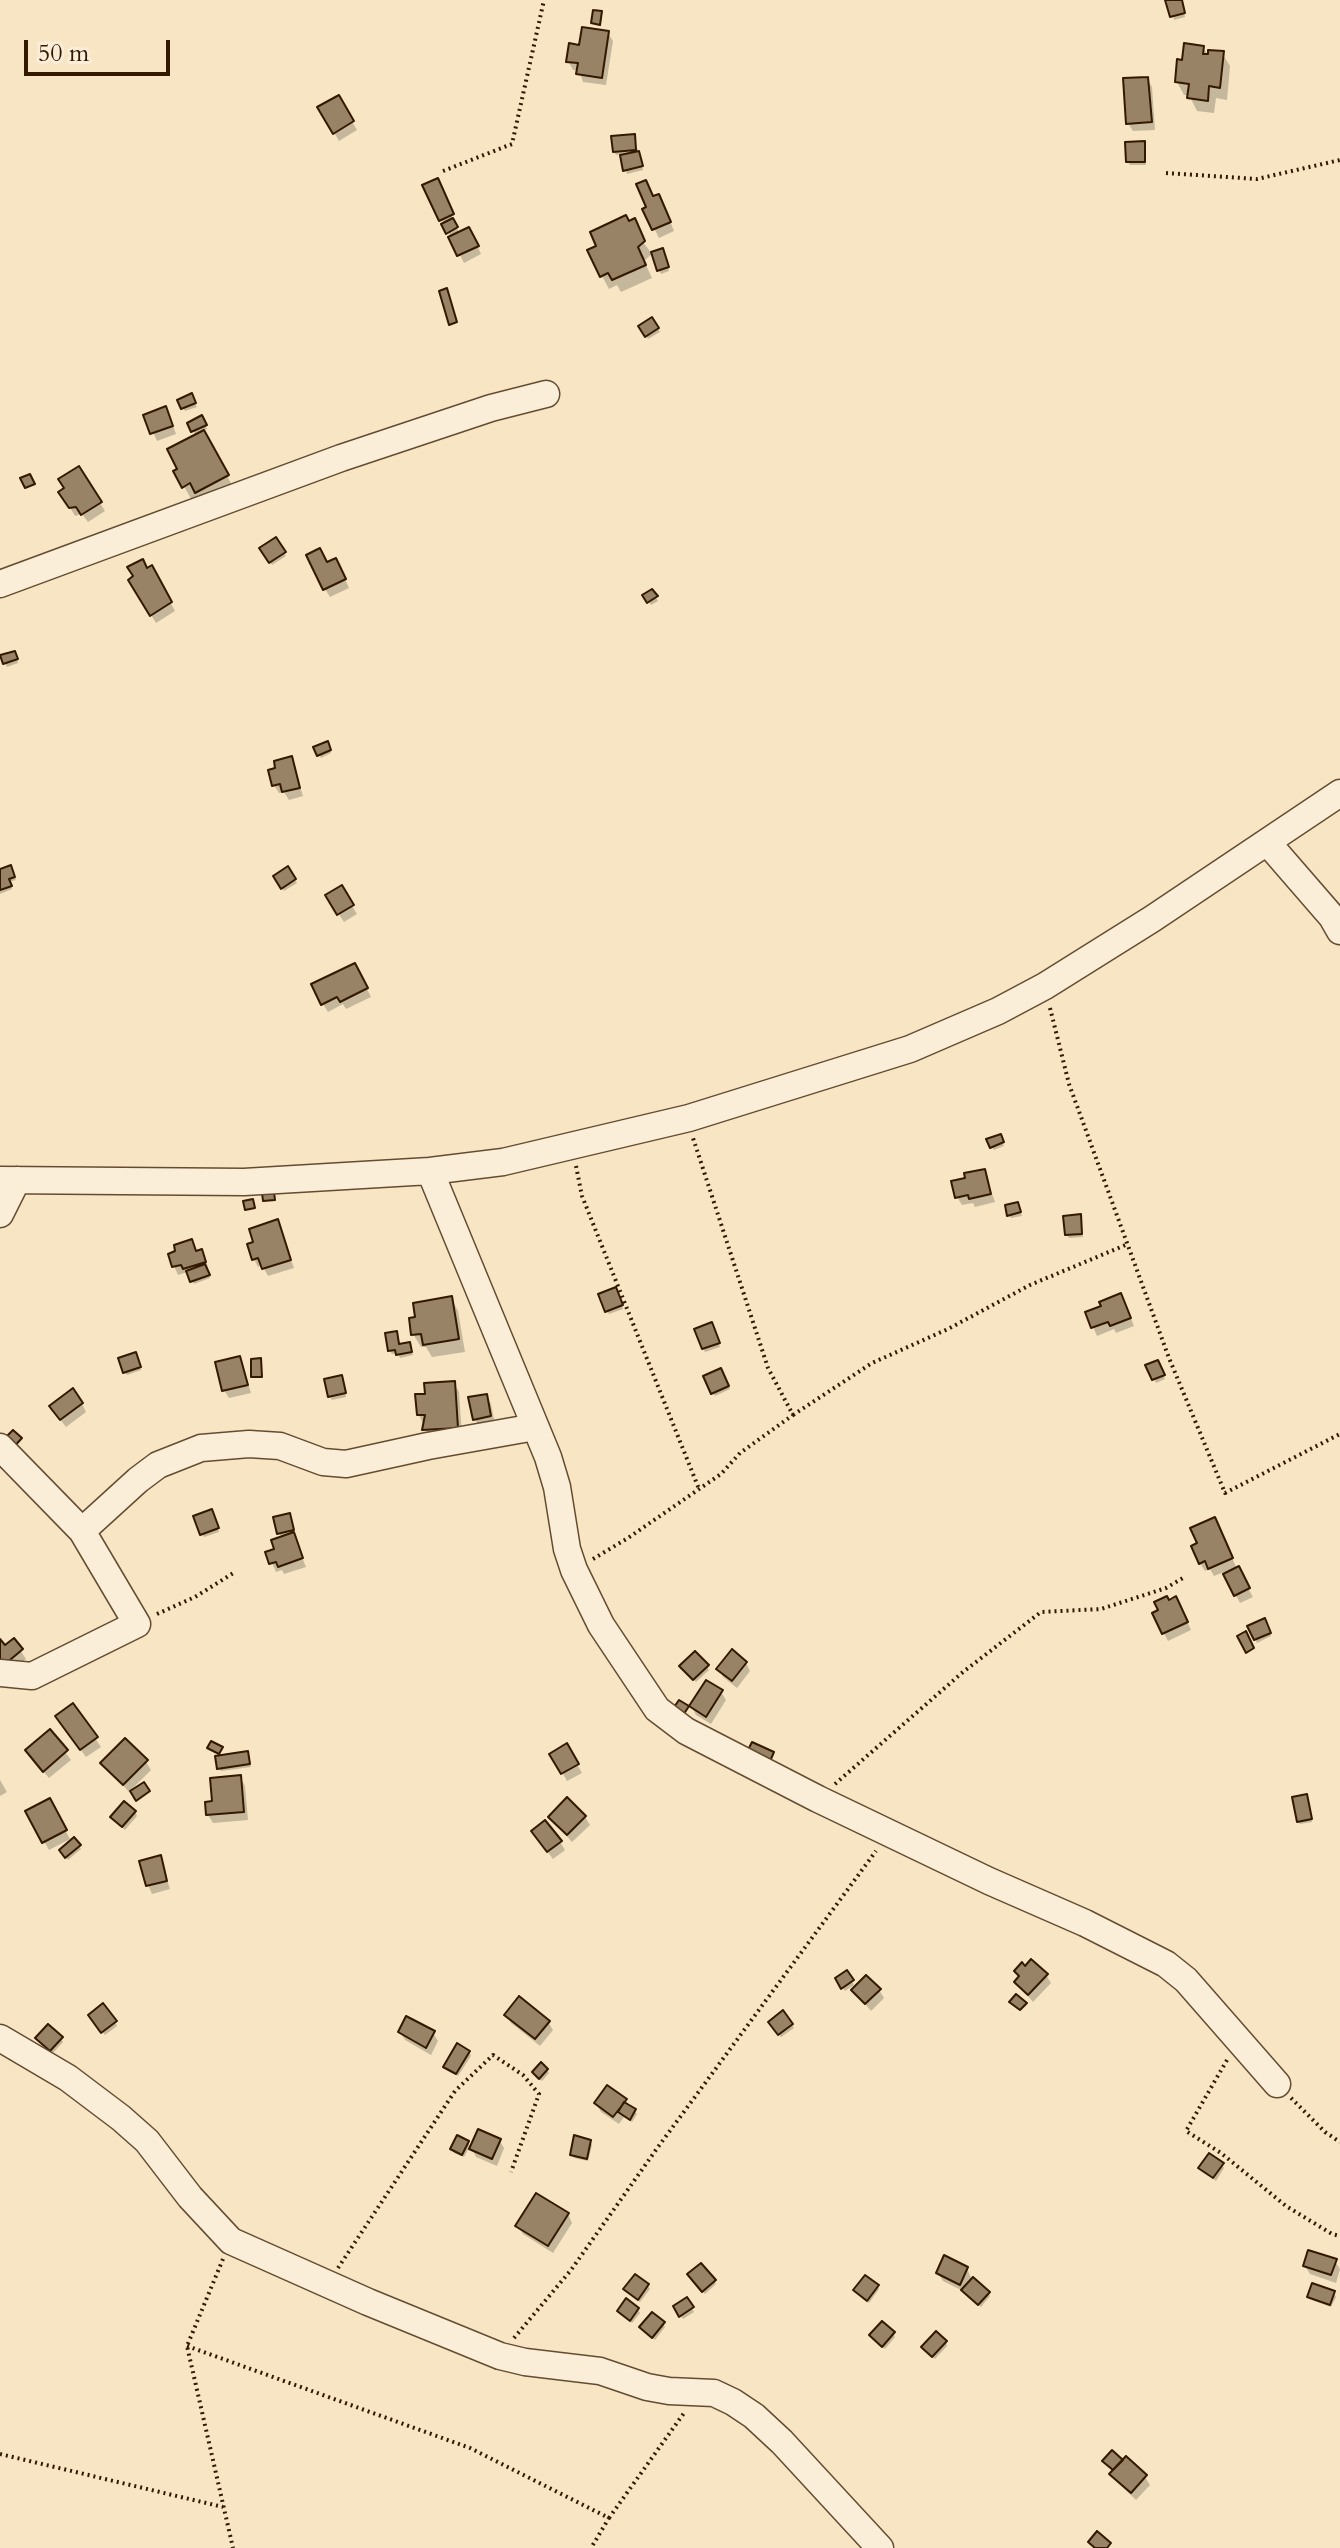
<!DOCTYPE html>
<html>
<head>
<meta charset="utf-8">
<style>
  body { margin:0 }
  #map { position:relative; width:1340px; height:2548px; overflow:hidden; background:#f7e5c4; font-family:Cardo,serif }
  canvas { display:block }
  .scale { position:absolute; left:24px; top:40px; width:146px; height:36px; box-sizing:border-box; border:4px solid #331900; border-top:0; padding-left:10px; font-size:24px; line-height:28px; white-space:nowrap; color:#331900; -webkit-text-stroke:6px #faeed9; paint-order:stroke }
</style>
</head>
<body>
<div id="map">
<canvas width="1340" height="2548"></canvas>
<div class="scale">50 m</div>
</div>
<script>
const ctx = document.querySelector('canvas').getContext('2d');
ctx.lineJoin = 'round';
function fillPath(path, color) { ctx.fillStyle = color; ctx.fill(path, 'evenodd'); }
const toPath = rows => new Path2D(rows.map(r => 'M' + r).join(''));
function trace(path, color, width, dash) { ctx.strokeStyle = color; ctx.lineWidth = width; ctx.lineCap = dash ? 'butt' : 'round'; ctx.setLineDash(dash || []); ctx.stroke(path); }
fillPath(toPath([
  [1172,0,1181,0,1185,17,1174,20],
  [608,33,613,41,606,85,583,82,579,70,573,70,568,61,581,47],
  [1203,47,1210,59,1222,53,1230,66,1227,100,1216,98,1214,113,1197,111,1189,95,1184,95,1177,82,1183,62],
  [1147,79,1152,87,1155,130,1133,131,1128,123],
  [338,98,357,130,339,141,320,108],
  [634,136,643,170,627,174,622,154,616,155,614,152],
  [1143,143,1146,165,1130,165,1128,162],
  [425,186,441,189,459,233,473,237,481,254,464,263],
  [653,198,663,204,674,231,659,238,645,210],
  [629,223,652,254,644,261,652,278,621,292,617,285,609,289,602,276],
  [664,254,669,271,661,274,659,270],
  [652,319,660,332,648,339,641,326],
  [191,396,197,407,185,411,180,401],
  [146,416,170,417,176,434,157,441],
  [202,418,207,429,203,431,234,489,205,504,199,495,191,499,176,472,196,436,190,424],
  [78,468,105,511,88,522,82,514,75,516,61,492],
  [275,540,286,556,272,565,261,549],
  [327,564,340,568,349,588,330,597,325,589],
  [152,568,175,611,156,623,130,580],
  [652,591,658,601,651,605,645,596],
  [16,656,18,663,7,667,5,663],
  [327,744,331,753,321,758,316,748],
  [291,759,303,796,289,800,284,792,279,793,274,785],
  [288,869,297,883,284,891,276,877],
  [12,870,16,880,9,882,12,889,0,894,0,871],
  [341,888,357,914,344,922,327,896],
  [359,973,371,997,346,1009,343,1004,328,1012,323,1004],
  [1000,1136,1004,1146,994,1150,989,1141],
  [984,1171,995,1202,975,1207,973,1203,962,1205,957,1197],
  [1019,1207,1022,1216,1011,1218,1009,1215],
  [1079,1216,1083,1237,1069,1238,1067,1235],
  [277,1222,294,1268,268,1276,262,1265,258,1267,254,1259,255,1243],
  [191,1242,197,1253,201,1251,206,1259,210,1278,194,1284,187,1272,178,1275,174,1266],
  [617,1292,623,1309,609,1314,600,1295],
  [451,1298,458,1311,465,1352,432,1357,426,1347,421,1347,413,1334,417,1319],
  [1125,1304,1134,1326,1116,1333,1114,1329,1097,1336,1087,1313],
  [713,1328,720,1347,705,1352,703,1348],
  [398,1336,400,1346,409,1344,413,1355,400,1358,398,1353,392,1354,390,1351],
  [137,1358,141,1370,127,1375,125,1372],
  [240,1358,251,1393,229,1398,224,1390],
  [1157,1362,1165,1379,1156,1383,1148,1366],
  [720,1370,730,1389,715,1396,706,1377],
  [343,1381,346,1397,332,1400,330,1397],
  [454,1383,459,1392,462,1436,429,1438,419,1415,427,1395],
  [486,1396,491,1404,495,1424,479,1427,475,1419],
  [82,1404,86,1412,66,1427,56,1414],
  [213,1515,219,1532,204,1537,202,1534],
  [291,1519,292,1533,306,1567,284,1574,282,1570,276,1572,268,1554,277,1551,282,1538,279,1533],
  [1219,1528,1237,1569,1253,1597,1240,1603,1224,1572,1214,1576,1210,1569,1205,1571,1200,1563],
  [1169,1602,1180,1607,1191,1630,1168,1641,1154,1614],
  [1264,1621,1271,1636,1257,1643,1250,1627],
  [14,1641,26,1659,10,1672,0,1642,5,1648],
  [746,1663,750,1671,737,1688,723,1677,719,1669],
  [707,1667,709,1670,696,1682,684,1669],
  [721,1692,726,1700,711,1724,696,1715,691,1706],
  [73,1706,101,1747,86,1757,62,1724],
  [50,1732,71,1760,49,1778,32,1758],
  [566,1746,582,1773,567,1781,552,1754],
  [247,1753,251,1767,221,1771,219,1768],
  [146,1762,151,1770,129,1792,103,1763],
  [240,1777,245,1786,248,1820,213,1823,208,1815,207,1804,214,1803],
  [0,1780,7,1792,0,1796],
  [1306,1797,1312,1822,1300,1824,1298,1821],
  [49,1801,70,1839,49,1850,28,1812],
  [135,1812,137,1816,125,1830,115,1821],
  [550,1817,585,1817,590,1825,572,1842],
  [538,1839,560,1842,565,1850,553,1859],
  [79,1846,81,1849,68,1860,63,1854],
  [160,1858,170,1889,152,1894,148,1885],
  [847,1973,854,1985,845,1991,837,1979],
  [1046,1975,1051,1983,1033,2002,1016,1982],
  [854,1990,879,1990,884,1998,871,2011],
  [783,2013,794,2028,781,2037,772,2026],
  [507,2015,548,2022,553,2030,540,2046,511,2023],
  [92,2018,115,2022,117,2026,105,2035],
  [400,2032,433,2033,438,2041,431,2055,405,2040],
  [61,2039,63,2042,53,2053,40,2042],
  [469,2052,471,2056,458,2076,448,2070,446,2067],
  [547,2070,549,2073,542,2081,536,2076],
  [625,2100,637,2114,632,2122,624,2117,619,2124,601,2112,596,2103],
  [499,2140,504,2148,497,2166,476,2157,472,2149],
  [590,2141,592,2145,588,2161,574,2158,572,2155],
  [468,2142,470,2146,464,2157,454,2153,452,2149],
  [1222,2165,1224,2168,1216,2181,1200,2168],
  [568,2214,572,2223,553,2253,523,2234,518,2226],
  [1335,2261,1340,2269,1336,2283,1310,2274,1305,2266],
  [967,2268,971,2278,990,2296,981,2307,965,2292,943,2281,938,2273],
  [691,2278,714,2281,716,2284,705,2294],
  [648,2286,650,2289,640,2302,626,2289],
  [877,2286,879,2289,869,2303,856,2291],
  [1334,2293,1336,2297,1331,2307,1312,2300,1310,2297],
  [687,2300,694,2312,683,2319,675,2307],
  [638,2310,640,2313,632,2323,619,2311],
  [663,2324,665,2327,655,2340,644,2330],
  [893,2334,895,2337,885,2349,871,2336],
  [946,2342,947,2346,935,2359,925,2351],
  [1107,2464,1145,2477,1150,2485,1136,2500,1117,2482,1112,2474,1114,2471]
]), '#0003');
const building = toPath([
  [1165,0,1182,0,1185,13,1170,17,1165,0],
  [593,10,602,11,600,25,591,23,593,10],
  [582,27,609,31,602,78,576,74,578,63,566,62,569,43,579,45,582,27],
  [1184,43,1204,46,1203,54,1208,54,1208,50,1224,51,1220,88,1209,86,1208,101,1187,98,1189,84,1175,82,1177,59,1182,60,1184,43],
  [1148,77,1152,122,1126,124,1123,78,1148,77],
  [339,95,354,121,333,134,317,107,339,95],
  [635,134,636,150,613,152,611,136,635,134],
  [1145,141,1145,162,1126,162,1125,142,1145,141],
  [639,151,643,166,623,171,620,155,639,151],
  [438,178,454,214,439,221,422,185,438,178],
  [646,180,653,196,659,194,671,222,652,230,642,209,646,207,636,184,646,180],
  [626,215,629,221,635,218,645,241,638,247,646,265,612,280,608,273,600,277,587,250,596,246,590,232,626,215],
  [453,218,458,227,446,234,441,224,453,218],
  [469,227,479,246,457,256,448,237,469,227],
  [663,248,669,267,657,271,651,252,663,248],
  [447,288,457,322,449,325,439,291,447,288],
  [652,317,659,328,645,337,638,326,652,317],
  [192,393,196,403,181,409,177,400,192,393],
  [166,406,173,426,150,434,143,415,166,406],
  [202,415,207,425,191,432,187,423,202,415],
  [204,430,229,475,195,493,190,483,182,488,173,471,177,469,167,449,204,430],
  [79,466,102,502,81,515,76,507,69,508,58,492,64,488,58,479,79,466],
  [30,474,35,484,25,488,20,478,30,474],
  [276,537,286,552,269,563,259,548,276,537],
  [320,548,327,562,336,558,346,579,323,590,306,555,320,548],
  [143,559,147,568,152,565,172,602,150,616,128,580,133,576,127,567,143,559],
  [652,589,658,596,647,603,642,595,652,589],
  [15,651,18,659,3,664,0,655,15,651],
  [328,741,331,750,317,756,313,747,328,741],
  [292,756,300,788,282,792,280,784,272,786,268,770,275,768,274,761,292,756],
  [11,865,15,877,9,879,12,886,0,890,0,869,11,865],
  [288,866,296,879,281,889,273,876,288,866],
  [342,885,354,905,337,915,325,895,342,885],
  [355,963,368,988,340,1002,337,997,321,1005,311,984,355,963],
  [1001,1134,1004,1142,990,1148,986,1139,1001,1134],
  [985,1169,991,1194,969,1199,968,1195,955,1198,951,1181,965,1178,964,1173,985,1169],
  [274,1192,275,1200,263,1201,262,1193,274,1192],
  [253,1199,255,1208,245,1210,243,1201,253,1199],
  [1018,1202,1021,1212,1007,1216,1005,1205,1018,1202],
  [1081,1214,1082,1234,1065,1235,1063,1216,1081,1214],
  [278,1219,291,1260,262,1269,258,1258,252,1260,247,1244,253,1242,249,1229,278,1219],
  [192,1239,196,1251,202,1249,206,1262,183,1269,181,1265,172,1267,168,1254,175,1251,174,1245,192,1239],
  [205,1264,210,1275,190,1282,186,1271,205,1264],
  [616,1287,623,1305,605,1312,598,1294,616,1287],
  [1121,1293,1131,1318,1110,1326,1108,1322,1091,1328,1085,1312,1101,1306,1099,1302,1121,1293],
  [452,1296,459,1339,423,1345,421,1334,411,1335,409,1318,415,1317,413,1303,452,1296],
  [712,1322,720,1343,702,1349,694,1329,712,1322],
  [397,1331,399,1344,410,1342,412,1352,396,1355,395,1350,388,1351,385,1333,397,1331],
  [136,1352,141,1367,123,1373,118,1358,136,1352],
  [240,1356,248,1385,222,1391,215,1362,240,1356],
  [261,1358,262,1377,251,1377,251,1359,261,1358],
  [1158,1360,1165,1375,1152,1380,1145,1365,1158,1360],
  [721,1368,729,1386,711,1394,703,1376,721,1368],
  [342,1375,346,1393,328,1397,324,1379,342,1375],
  [455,1381,458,1428,422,1430,425,1415,417,1415,415,1394,425,1394,424,1383,455,1381],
  [73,1388,83,1403,60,1420,49,1406,73,1388],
  [487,1394,491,1416,473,1420,468,1397,487,1394],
  [13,1430,22,1438,12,1449,3,1440,13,1430],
  [212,1509,219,1528,200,1535,193,1516,212,1509],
  [290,1513,294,1530,277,1534,273,1517,290,1513],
  [1215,1517,1233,1558,1208,1569,1205,1561,1199,1564,1191,1546,1197,1543,1190,1528,1215,1517],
  [294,1532,303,1558,278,1567,276,1562,269,1564,265,1552,274,1549,271,1540,294,1532],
  [1239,1566,1250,1588,1234,1596,1223,1574,1239,1566],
  [1167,1596,1169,1600,1176,1596,1188,1622,1162,1634,1152,1613,1158,1610,1154,1602,1167,1596],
  [1265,1618,1271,1633,1254,1640,1247,1626,1265,1618],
  [1246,1631,1254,1648,1246,1653,1237,1636,1246,1631],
  [14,1638,23,1649,4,1665,0,1661,0,1639,5,1645,14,1638],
  [732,1649,747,1662,732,1681,716,1669,732,1649],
  [695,1651,709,1665,693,1680,679,1666,695,1651],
  [706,1680,723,1690,706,1717,689,1706,706,1680],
  [679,1700,689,1706,682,1717,672,1710,679,1700],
  [73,1703,98,1737,80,1750,55,1716,73,1703],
  [50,1729,68,1750,43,1772,25,1750,50,1729],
  [125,1738,148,1760,123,1785,100,1763,125,1738],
  [211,1741,223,1747,219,1754,207,1748,211,1741],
  [752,1742,774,1752,768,1766,745,1756,752,1742],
  [567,1743,579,1764,561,1774,549,1754,567,1743],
  [248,1751,250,1764,217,1769,215,1756,248,1751],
  [241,1775,244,1812,206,1815,205,1802,212,1801,210,1778,241,1775],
  [144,1782,150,1791,136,1801,130,1791,144,1782],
  [1307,1794,1312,1819,1297,1822,1292,1797,1307,1794],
  [567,1797,586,1816,567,1835,548,1817,567,1797],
  [50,1798,67,1830,42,1843,25,1811,50,1798],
  [124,1801,136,1811,122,1827,110,1817,124,1801],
  [545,1820,562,1841,547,1852,531,1831,545,1820],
  [74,1837,81,1845,65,1858,59,1850,74,1837],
  [161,1855,167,1881,146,1886,139,1861,161,1855],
  [1031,1959,1048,1974,1028,1995,1014,1982,1019,1976,1014,1971,1022,1962,1025,1966,1031,1959],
  [847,1970,854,1980,841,1989,835,1978,847,1970],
  [866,1975,881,1989,865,2004,851,1990,866,1975],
  [1016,1994,1027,2003,1020,2010,1009,2002,1016,1994],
  [519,1996,550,2021,535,2039,504,2015,519,1996],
  [103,2003,117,2021,101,2033,88,2015,103,2003],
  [783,2010,793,2024,778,2035,768,2022,783,2010],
  [406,2016,435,2031,426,2048,398,2032,406,2016],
  [48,2024,63,2037,50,2051,35,2038,48,2024],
  [457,2043,470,2051,456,2074,443,2067,457,2043],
  [541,2062,548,2069,539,2079,532,2072,541,2062],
  [607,2085,627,2099,613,2117,594,2103,607,2085],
  [624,2102,636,2109,630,2120,618,2112,624,2102],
  [478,2129,501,2139,492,2159,469,2149,478,2129],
  [457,2135,469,2141,462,2155,450,2149,457,2135],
  [574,2135,591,2140,587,2159,570,2155,574,2135],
  [1209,2153,1224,2163,1213,2178,1198,2168,1209,2153],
  [536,2193,569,2213,548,2246,515,2226,536,2193],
  [1308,2250,1337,2259,1331,2275,1303,2266,1308,2250],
  [944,2255,968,2267,960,2285,936,2273,944,2255],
  [701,2263,716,2280,702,2292,687,2274,701,2263],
  [635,2274,649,2284,638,2300,623,2289,635,2274],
  [865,2275,879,2285,867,2301,853,2290,865,2275],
  [973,2277,990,2292,978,2305,961,2290,973,2277],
  [1312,2283,1335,2291,1330,2305,1307,2297,1312,2283],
  [687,2297,694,2307,679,2317,673,2306,687,2297],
  [626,2298,639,2308,630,2321,617,2311,626,2298],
  [652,2312,665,2322,652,2338,639,2327,652,2312],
  [882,2321,895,2332,882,2347,869,2335,882,2321],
  [936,2331,947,2341,932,2357,921,2347,936,2331],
  [1112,2450,1123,2460,1113,2470,1102,2461,1112,2450],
  [1126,2456,1147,2475,1131,2493,1109,2474,1126,2456],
  [1097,2531,1111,2543,1107,2548,1095,2548,1088,2542,1097,2531]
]);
fillPath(building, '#998366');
trace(building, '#331900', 2);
const minor = toPath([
  [0,584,341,458,491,408,546,394],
  [1267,842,1332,917,1340,931],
  [430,1171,548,1457,557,1487,567,1549,574,1570,601,1625,657,1709,686,1731,818,1799,989,1881,1085,1923,1166,1964,1186,1980,1277,2084],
  [0,1180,244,1182,430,1171,503,1162,689,1118,910,1049,998,1011,1045,986,1152,919,1340,793],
  [0,1214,17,1180],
  [0,1447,82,1531],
  [0,1673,32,1676,137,1624,82,1531,138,1480,158,1465,201,1448,249,1444,280,1446,323,1462,346,1464,428,1446,535,1427],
  [0,2038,68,2078,121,2118,147,2141,190,2197,231,2241,368,2302,500,2356,525,2362,600,2371,647,2387,669,2391,714,2393,733,2402,754,2416,782,2442,880,2548]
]);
trace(minor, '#644c31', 29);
trace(toPath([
  [443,171,512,144,544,0],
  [1166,173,1257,179,1340,160],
  [1050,1008,1069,1084,1169,1358,1225,1493,1340,1434],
  [576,1166,582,1196,699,1489],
  [793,1415,872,1363,948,1329,1030,1285,1128,1244],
  [593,1559,628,1538,721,1474,740,1453,793,1415,768,1368,693,1138],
  [157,1614,195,1597,235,1572],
  [835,1784,963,1672,1041,1612,1101,1609,1166,1588,1183,1578],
  [1227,2060,1186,2131,1221,2153,1286,2206,1332,2234,1340,2236],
  [1291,2098,1325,2132,1340,2142],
  [223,2259,187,2346,233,2548],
  [338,2268,455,2091,493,2055,523,2075,539,2094,511,2172],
  [514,2338,571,2270,658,2147,876,1851],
  [187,2346,470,2448,609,2518,591,2548],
  [0,2454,223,2507],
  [609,2518,684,2413]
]), '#331900', 4, [2, 4]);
trace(minor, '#faeed9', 26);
</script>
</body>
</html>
